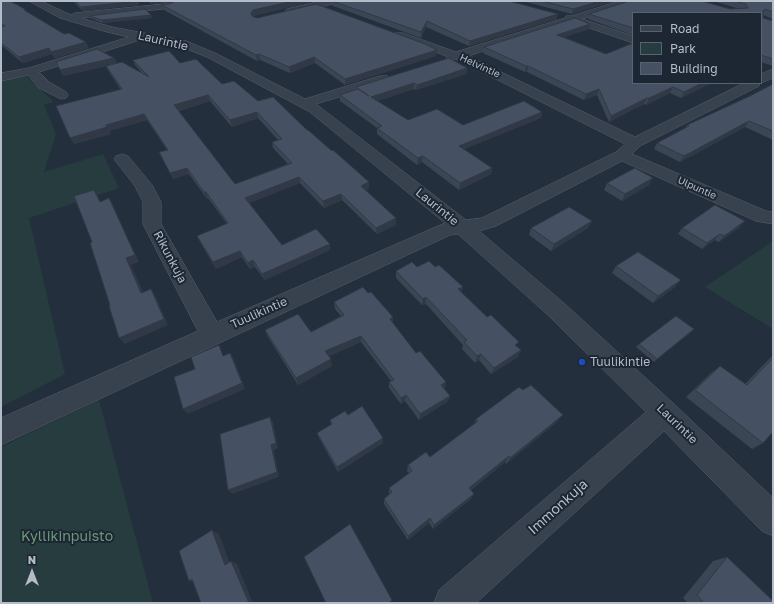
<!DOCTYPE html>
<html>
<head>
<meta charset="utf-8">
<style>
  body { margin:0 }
  #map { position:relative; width:774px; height:604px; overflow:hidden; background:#242f3e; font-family:"Golos Text",sans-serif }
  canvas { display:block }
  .frame { position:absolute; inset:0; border:2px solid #b4bcc9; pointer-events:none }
  .legend { position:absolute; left:632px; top:12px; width:130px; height:72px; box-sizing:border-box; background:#1d2633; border:1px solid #59626f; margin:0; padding:5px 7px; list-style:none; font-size:12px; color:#b4bcc9 }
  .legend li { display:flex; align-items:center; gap:8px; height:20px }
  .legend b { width:20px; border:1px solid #59626f }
  .north { position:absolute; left:12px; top:552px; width:40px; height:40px; -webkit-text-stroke:3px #1d2633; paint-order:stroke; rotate:0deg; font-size:11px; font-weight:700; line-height:16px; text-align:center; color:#b4bcc9 }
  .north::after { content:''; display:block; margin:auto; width:14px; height:18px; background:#b4bcc9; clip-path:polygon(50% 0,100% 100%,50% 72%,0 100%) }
</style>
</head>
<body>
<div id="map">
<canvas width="774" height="604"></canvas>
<div class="frame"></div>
<ul class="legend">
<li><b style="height:5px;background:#38414e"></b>Road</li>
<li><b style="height:11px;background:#263c3f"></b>Park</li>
<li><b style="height:11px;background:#455162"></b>Building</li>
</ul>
<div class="north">N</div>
</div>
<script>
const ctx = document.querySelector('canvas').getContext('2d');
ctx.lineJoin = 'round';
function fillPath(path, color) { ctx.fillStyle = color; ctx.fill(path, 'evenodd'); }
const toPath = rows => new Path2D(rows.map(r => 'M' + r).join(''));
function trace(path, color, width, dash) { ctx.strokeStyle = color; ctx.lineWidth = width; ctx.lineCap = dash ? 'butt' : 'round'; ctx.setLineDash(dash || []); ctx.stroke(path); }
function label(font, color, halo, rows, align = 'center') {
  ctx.font = font + ' "Golos Text",sans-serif'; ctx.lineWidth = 4; ctx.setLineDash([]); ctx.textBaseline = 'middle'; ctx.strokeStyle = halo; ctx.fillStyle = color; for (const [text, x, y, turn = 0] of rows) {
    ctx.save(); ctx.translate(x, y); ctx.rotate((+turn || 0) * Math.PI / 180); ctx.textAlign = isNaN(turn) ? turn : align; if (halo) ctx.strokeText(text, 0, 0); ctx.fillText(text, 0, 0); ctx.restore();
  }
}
fillPath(toPath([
  [17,76,26,76,54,102,44,105,56,134,44,172,103,154,119,188,29,218,65,374,1,407,1,80],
  [773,241,773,329,705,287],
  [99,400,153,603,1,603,1,447]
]), '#263c3f');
const minor = toPath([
  [29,1,41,1,71,15,75,13,174,3,176,5,171,8,81,18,112,27,186,41,215,53,305,99,380,76,388,76,390,79,388,82,316,104,466,220,482,218,616,152,625,144,462,62,456,59,447,59,446,56,395,37,394,35,395,33,403,33,456,52,565,18,566,16,572,16,619,1,634,1,632,3,582,19,633,36,633,43,572,22,468,56,635,137,744,83,760,83,759,86,640,146,632,154,766,211,773,212,773,224,756,221,622,161,496,226,479,231,565,304,674,404,773,498,773,536,762,531,664,431,476,603,434,603,439,590,646,412,549,316,458,234,450,235,1,445,1,418,198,331,143,224,143,202,135,186,114,159,116,156,122,154,128,156,152,185,161,202,161,224,217,322,445,223,310,112,207,57,179,46,143,39,39,72,49,82,66,92,68,95,66,98,61,99,39,88,28,75,1,81,1,73,29,68,129,37,107,32,60,18,29,1],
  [321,1,339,1,337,3,290,14,285,11,287,9,321,1],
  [773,69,773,78,761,83,761,74,773,69]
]);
trace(minor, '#565f6c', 1);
fillPath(minor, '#38414e');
fillPath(toPath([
  [1,1,25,9,26,11,64,34,89,48,55,58,52,54,23,63,1,45],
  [73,1,138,1,139,5,83,11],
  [147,1,315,1,254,16,253,17,436,56,345,85,315,63,290,73,260,60,257,61,164,10,162,5,169,4,174,2,152,4],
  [332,1,557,19,469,46,426,27,421,38,333,6],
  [522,1,614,1,572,14],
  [713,1,773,1,773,19,763,15,763,18,773,21,773,66,761,62,761,13,633,13,633,35,588,19,589,14,740,9],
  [151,15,152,18,103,23,90,18,89,16],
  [590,24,589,29,564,37,606,54,633,83,711,83,681,98,670,93,646,105,644,104,609,122,597,95,584,100,527,72,525,72,483,53,484,47],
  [114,58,117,63,142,73,135,65,133,60,180,63,258,101,307,130,369,189,366,190,396,225,377,234,342,200,324,208,300,183,249,203,282,245,330,250,265,280,255,267,250,269,242,257,216,269,200,242,197,236,227,224,208,198,207,199,189,174,173,179,159,152,167,150,147,120,109,131,111,134,74,144,121,90,109,72,106,66,63,76],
  [210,101,232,127,258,118,278,140,272,142,273,148,288,164,235,184,179,111],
  [467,68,466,74,416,90,414,89,377,101,408,120,463,125,542,112,541,118,464,149,492,168,491,174,459,190,422,162,417,165,377,134,377,128,340,101,340,95,356,90,356,87],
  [773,84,773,140,745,127,680,162,654,149,657,143,685,128,687,125,750,96],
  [607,183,649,185,622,201,604,190],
  [740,227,719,242,715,240,702,249,678,234,682,228],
  [531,228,588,228,551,251,529,235],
  [616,266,675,287,653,303,612,273],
  [417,267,435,267,463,287,461,292,521,350,518,357,491,374,479,360,475,363,462,349,463,345,426,304,422,305,396,278,396,271],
  [334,302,393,324,416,353,446,382,445,388,444,388,450,396,448,401,419,420,405,401,401,404,389,388,389,382,391,381,361,342,329,356,332,366,298,385,268,337,265,330,311,332,341,316,335,309],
  [694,329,690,333,654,362,636,347,639,344],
  [773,355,773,432,763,443,752,449,686,397,711,373,720,366,745,384],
  [348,415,383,438,383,443,338,472,319,438,317,433,331,425,330,420],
  [476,419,557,422,506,464,505,462,471,490,474,494,471,499,433,529,429,523,408,540,384,504,384,499,390,494,389,493,389,488,409,473,407,471,408,465,430,457,474,424],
  [727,557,773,603,688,603,683,598,713,561]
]), '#3b4654');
fillPath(toPath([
  [138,1,139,5,83,11,81,7],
  [151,1,175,1,175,2,152,4],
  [293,1,315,1,254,16,252,18,251,13,253,10],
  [600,1,614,1,572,14,573,9],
  [558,14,557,19,469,46,470,41],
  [151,15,152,18,103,23,102,20],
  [427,21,426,27,421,38,421,32],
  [590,24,589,29,555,40,557,35],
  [86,42,89,48,55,58,52,54,23,63,19,57,49,48],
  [437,50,436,56,345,85,345,79],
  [259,54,260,60,257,61,256,55],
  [314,57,315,63,290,73,289,67],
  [114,58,117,64,63,76,60,70],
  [526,66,528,66,527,72,525,72],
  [467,68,466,74,416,90,417,85],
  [414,83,414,89,371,103,371,97],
  [702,83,711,83,681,98,684,92],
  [673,87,670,93,646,105,649,98],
  [599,89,597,95,584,100,586,94],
  [208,95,210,101,177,111,174,105],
  [647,98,644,104,609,122,611,116],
  [257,112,258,118,232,127,230,120],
  [542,112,541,118,458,152,459,146],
  [144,114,147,120,109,131,106,125],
  [749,121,745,127,680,162,684,156],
  [107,127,111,134,74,144,70,138],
  [423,156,422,162,417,165,418,158],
  [187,168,189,174,173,179,170,173],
  [492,168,491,174,459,190,460,183],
  [299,177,300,183,247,204,245,198],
  [653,178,649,185,622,201,625,194],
  [369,182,369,189,361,192,361,186],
  [94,190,98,196,104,208,100,202],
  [204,192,206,192,208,198,207,199],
  [341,194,342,200,324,208,323,201],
  [109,198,113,205,139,262,131,265,146,299,141,293,126,258],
  [396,218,396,225,377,234,376,228],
  [592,221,588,228,551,251,554,244],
  [745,221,740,227,719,242,724,236],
  [720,234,715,240,702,249,707,243],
  [330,244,330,250,265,280,262,274],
  [240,251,242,257,216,269,213,262],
  [253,260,255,267,250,269,248,263],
  [681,280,675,287,653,303,658,296],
  [463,287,461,294,458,289],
  [151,289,155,295,168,325,125,344,119,338],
  [426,297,426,304,422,305,423,299],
  [393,317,393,324,390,319],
  [694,329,690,333,654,362,657,359],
  [361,336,361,342,326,357,325,351],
  [521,350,518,357,491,374,494,368],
  [230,353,234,359,245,389,188,414,183,409],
  [481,354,479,360,475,363,477,356],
  [331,359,332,366,298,385,296,378],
  [446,382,445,388,440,391,441,385],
  [406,395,405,401,401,404,401,398],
  [450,396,448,401,419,420,420,414],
  [563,415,557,422,506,464,510,458],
  [270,417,273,422,278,448,274,450,279,477,232,494,228,490,271,445],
  [383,438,383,443,338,472,337,467],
  [509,456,505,462,466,493,469,488],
  [474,494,471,499,433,529,434,525],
  [430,518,429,523,408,540,408,536],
  [212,530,219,534,232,568,225,565],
  [231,561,237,564,253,603,249,603],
  [192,579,197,584,189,581]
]), '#303945');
const building = toPath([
  [1,1,10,1,25,9,24,10,64,34,69,33,86,42,51,52,49,48,19,57,1,43,1,27,5,26,1,23,1,1],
  [75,1,138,1,81,7,75,1],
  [175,1,293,1,253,10,251,13,252,16,257,18,316,4,425,44,437,50,345,79,314,57,289,67,259,54,256,55,162,5,169,4,175,1],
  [332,1,509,1,558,14,470,41,427,21,421,32,332,1],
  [542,1,600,1,573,9,542,1],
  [629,1,702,1,730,9,748,8,746,4,734,1,773,1,773,12,765,9,763,11,763,18,773,21,773,59,761,55,761,13,633,13,633,28,589,14,629,1],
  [145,9,151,15,102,20,89,16,145,9],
  [575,18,590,24,557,35,606,54,633,43,633,83,702,83,684,92,673,87,649,98,647,98,611,116,599,89,586,94,528,66,526,66,484,47,575,18],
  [97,49,114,58,60,70,56,62,97,49],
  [169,51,180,63,196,59,222,84,234,81,258,101,273,97,307,130,308,130,332,151,333,150,369,182,361,186,396,218,376,228,341,194,323,201,299,177,245,198,282,245,316,229,330,244,262,274,253,260,248,263,240,251,213,262,197,236,228,223,206,192,204,192,187,168,170,173,159,152,168,150,144,114,106,125,107,127,70,138,56,106,122,89,106,66,122,62,149,77,133,60,169,51],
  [208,95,230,120,257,112,282,139,272,142,292,163,235,184,174,105,208,95],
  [449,58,467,68,417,85,414,83,371,97,408,120,437,109,463,125,524,101,542,112,459,146,492,168,460,183,423,156,418,158,377,128,382,126,340,95,358,89,369,96,356,87,449,58],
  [773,84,773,131,749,121,684,156,657,143,689,126,687,125,750,96,773,84],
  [635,168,653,178,625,194,607,183,635,168],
  [94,190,100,202,109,198,135,255,126,258,141,293,151,289,164,319,119,338,109,306,110,305,90,243,92,242,74,196,94,190],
  [715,205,745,221,724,236,720,234,707,243,682,228,715,205],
  [569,207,592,221,554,244,531,228,569,207],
  [638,252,681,280,658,296,616,266,638,252],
  [429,261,435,267,439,265,463,287,458,289,487,317,491,315,519,342,515,345,521,350,494,368,481,354,477,356,464,342,467,340,426,297,423,299,396,271,412,262,417,267,429,261],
  [363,287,368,293,371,292,393,317,390,319,416,353,420,351,446,382,441,385,450,396,420,414,406,395,401,398,389,382,394,380,361,336,325,351,331,359,296,378,265,330,298,314,311,332,344,315,334,302,363,287],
  [676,316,694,329,657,359,639,344,676,316],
  [219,345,223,356,230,353,242,383,183,409,174,377,195,369,191,357,219,345],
  [773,358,773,432,763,443,695,390,720,366,747,385,773,358],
  [531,385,563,415,510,458,509,456,469,488,474,494,434,525,430,518,408,536,384,499,392,492,389,488,412,471,408,465,426,452,430,457,478,421,476,419,519,387,523,390,531,385],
  [362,406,383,438,337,467,317,433,332,424,330,420,345,411,348,415,362,406],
  [270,417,276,443,271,445,277,472,228,490,220,434,270,417],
  [350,524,392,600,389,603,326,603,304,557,350,524],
  [212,530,225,565,231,561,249,603,201,603,192,579,189,581,179,551,212,530],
  [727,557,773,601,773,603,704,603,697,595,727,557]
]);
fillPath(building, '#455162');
trace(building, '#303945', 1);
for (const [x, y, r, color] of [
  [582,362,4,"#1a4fb4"]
]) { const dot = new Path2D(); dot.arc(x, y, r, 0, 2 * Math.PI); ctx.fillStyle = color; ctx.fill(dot); trace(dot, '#1d2633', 1.5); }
label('10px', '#b4bcc9', '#1d2633', [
  ["Helvintie",480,66,25],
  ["Ulpuntie",697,188,24]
]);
label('12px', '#b4bcc9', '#1d2633', [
  ["Laurintie",163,41,13],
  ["Laurintie",437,207,39],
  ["Rikunkuja",170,257,62],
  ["Tuulikintie",259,313,-24],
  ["Laurintie",677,424,44]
]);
label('12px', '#b4bcc9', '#1d2633', [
  ["Tuulikintie",590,362]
], 'left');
label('14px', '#b4bcc9', '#1d2633', [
  ["Immonkuja",558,507,-42]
]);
label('14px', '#6b9a76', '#1d2633', [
  ["Kyllikinpuisto",67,537]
]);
</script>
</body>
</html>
